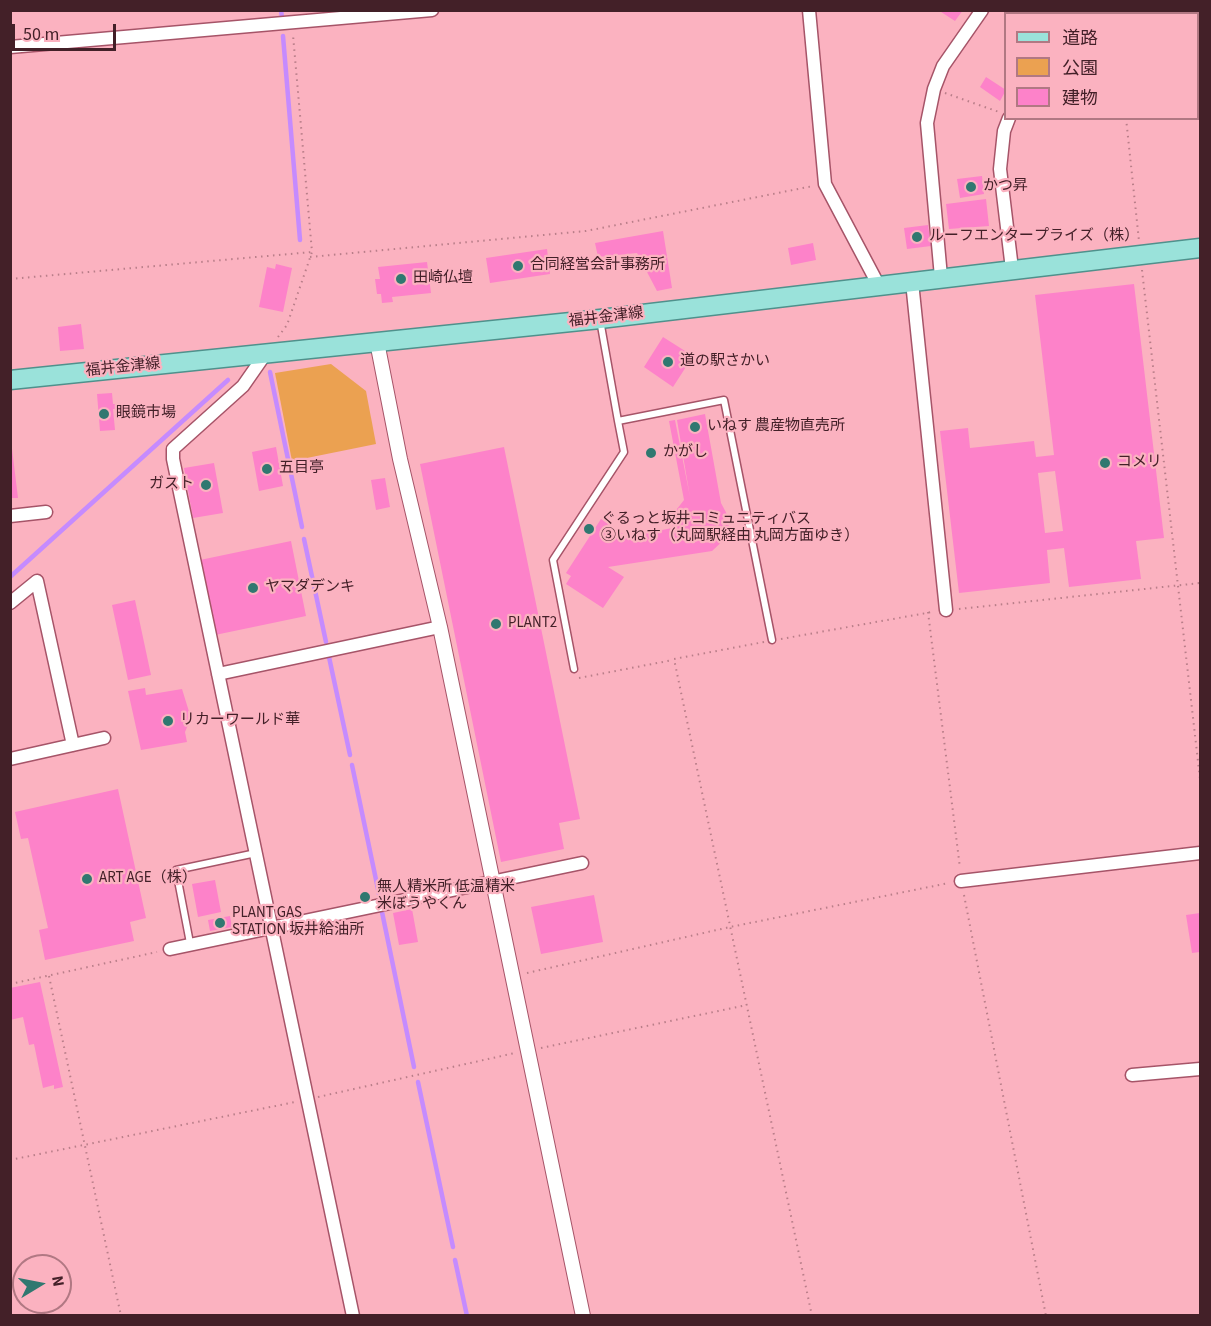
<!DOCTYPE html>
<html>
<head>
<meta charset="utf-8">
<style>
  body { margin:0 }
  #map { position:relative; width:1211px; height:1326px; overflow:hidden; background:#fbb2c0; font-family:"Source Sans 3","Noto Sans JP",sans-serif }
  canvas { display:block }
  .frame { position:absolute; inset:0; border:12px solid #432028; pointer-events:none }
  .legend { position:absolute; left:1004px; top:12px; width:195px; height:108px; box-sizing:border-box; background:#fbb2c0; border:2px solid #b17883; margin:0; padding:8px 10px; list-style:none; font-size:18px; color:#432028 }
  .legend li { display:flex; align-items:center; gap:12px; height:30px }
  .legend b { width:30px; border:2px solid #b17883 }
  .north { position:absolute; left:12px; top:1254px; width:60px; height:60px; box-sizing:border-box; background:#fbb2c0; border:2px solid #b17883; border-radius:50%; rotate:80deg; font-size:16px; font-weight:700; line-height:24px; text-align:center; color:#432028 }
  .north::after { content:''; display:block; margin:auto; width:21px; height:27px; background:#307870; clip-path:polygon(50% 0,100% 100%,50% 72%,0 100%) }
  .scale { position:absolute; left:12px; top:24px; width:104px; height:27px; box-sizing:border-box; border:3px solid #432028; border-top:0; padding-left:8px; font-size:18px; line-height:21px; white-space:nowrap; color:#432028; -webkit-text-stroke:4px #fbb2c0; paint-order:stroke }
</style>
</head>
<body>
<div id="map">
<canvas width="1211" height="1326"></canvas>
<div class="frame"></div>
<ul class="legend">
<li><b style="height:8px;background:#9ae2da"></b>道路</li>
<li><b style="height:16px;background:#eba151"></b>公園</li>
<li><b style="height:16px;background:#fd82c9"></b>建物</li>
</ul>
<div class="north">N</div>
<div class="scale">50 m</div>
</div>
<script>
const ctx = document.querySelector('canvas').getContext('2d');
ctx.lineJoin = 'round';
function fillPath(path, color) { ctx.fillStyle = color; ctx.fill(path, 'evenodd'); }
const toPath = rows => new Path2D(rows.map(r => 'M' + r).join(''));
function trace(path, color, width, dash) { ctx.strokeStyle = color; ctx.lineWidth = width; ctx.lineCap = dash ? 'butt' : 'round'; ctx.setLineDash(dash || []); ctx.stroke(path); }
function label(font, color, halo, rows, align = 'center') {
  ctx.font = font + ' "Source Sans 3","Noto Sans JP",sans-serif'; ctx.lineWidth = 4.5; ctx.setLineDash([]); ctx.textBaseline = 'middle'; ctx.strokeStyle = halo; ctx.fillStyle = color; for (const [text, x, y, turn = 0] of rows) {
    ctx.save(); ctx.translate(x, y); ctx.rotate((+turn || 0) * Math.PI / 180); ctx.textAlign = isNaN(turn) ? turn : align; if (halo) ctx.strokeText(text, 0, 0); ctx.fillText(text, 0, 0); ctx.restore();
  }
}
fillPath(toPath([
  [331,364,366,391,376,444,292,461,275,373]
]), '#eba151');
trace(toPath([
  [281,10,282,18],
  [283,36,300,240],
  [270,372,302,527],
  [304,539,326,642],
  [10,577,228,380],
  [329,657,350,755],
  [352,765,379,894],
  [382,912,414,1067],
  [418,1082,453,1247],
  [455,1260,467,1316]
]), '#c58bfe', 4.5);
fillPath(toPath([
  [938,10,963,10,955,21],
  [986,77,1006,90,1000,101,980,87],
  [982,176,984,194,960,198,957,179],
  [986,199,989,226,949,229,946,204],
  [928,225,931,246,907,249,904,228],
  [663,231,672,288,657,291,637,253,598,257,595,243],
  [813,243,816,260,791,265,788,248],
  [547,249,550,274,490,283,486,258],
  [427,262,431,293,392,297,393,302,382,303,381,294,377,294,375,279,380,279,378,267],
  [276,264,292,268,283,312,259,307,267,267,275,269],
  [1134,284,1164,538,1136,541,1141,579,1069,587,1064,548,1047,550,1050,583,959,593,940,431,968,428,970,448,1034,441,1036,457,1054,455,1035,295],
  [1055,471,1063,531,1045,533,1038,473],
  [81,324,84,349,60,351,58,327],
  [663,337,693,356,673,387,644,367],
  [112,393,113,404,116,404,117,409,113,409,115,430,100,431,97,394],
  [705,414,721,503,730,520,726,538,712,551,608,567,624,577,603,608,566,584,571,576,566,573,601,519,628,537,672,528,673,514,684,500,669,421,675,420,690,497,677,420],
  [10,432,18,498,10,498],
  [276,447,283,486,259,491,252,452],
  [504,447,580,819,559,823,564,849,501,862,420,464],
  [214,463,223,513,193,518,184,468],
  [385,478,390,507,376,510,371,480],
  [291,541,306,616,215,635,200,560],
  [135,600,151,675,128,680,112,605],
  [145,688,146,695,182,689,191,718,185,732,187,742,141,750,128,691],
  [118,789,146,918,130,922,134,941,45,960,39,930,48,928,28,838,21,839,15,812],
  [215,880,221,912,198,917,192,884],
  [369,894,370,899,362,900,361,895],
  [594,895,603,942,541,954,531,907],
  [412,909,418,942,399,945,393,913],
  [1200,913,1200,952,1192,953,1186,915],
  [230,916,232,927,210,931,208,920],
  [40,982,63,1087,54,1089,54,1085,43,1088,34,1044,29,1045,23,1017,10,1020,10,988]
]), '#fd82c9');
const service = toPath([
  [600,320,618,421,724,400,772,640],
  [574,669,553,560,624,452,618,421],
  [190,943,176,870,256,853]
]);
const minor = toPath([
  [809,10,825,184,879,286],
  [1032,10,1036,14],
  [10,47,432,10],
  [1009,118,1004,131,1000,169,1012,269],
  [941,277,927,123,934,89,943,66,982,10],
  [912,282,946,610],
  [266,353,243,386,173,449,173,459,353,1316],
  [10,516,46,512],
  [10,603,37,581,73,745],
  [218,674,440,627],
  [10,759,104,738],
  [961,881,1200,853],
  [170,949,582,863],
  [1132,1075,1200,1069]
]);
const tertiary = toPath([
  [377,342,400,459,440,627,583,1316]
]);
const primary = toPath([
  [10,380,600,319,1200,248]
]);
trace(service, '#a65468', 9);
trace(minor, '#a65468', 15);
trace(tertiary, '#a65468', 16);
trace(primary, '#4f918c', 21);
trace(toPath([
  [1114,14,1136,10],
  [945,93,999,112],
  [1126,118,1139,241],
  [310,257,586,231,813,186],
  [1142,270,1200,779],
  [10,279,312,252],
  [278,337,287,325,312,252,293,35],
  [959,609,1200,583],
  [928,612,960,868],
  [781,639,932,612],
  [764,642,674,659,812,1316],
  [579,678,673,660],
  [964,895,1046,1316],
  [527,973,730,927,949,883],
  [49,976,121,1316],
  [10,984,157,952],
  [541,1048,747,1005],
  [318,1097,515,1053],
  [10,1160,295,1102]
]), '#b97e89', 2, [1.5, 4.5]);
trace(service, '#fff', 6);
trace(minor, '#fff', 12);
trace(tertiary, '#fff', 14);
trace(primary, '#9ae2da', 18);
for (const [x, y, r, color] of [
  [971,187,6,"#307870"],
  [917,237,6,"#307870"],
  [518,266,6,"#307870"],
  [401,279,6,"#307870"],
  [668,362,6,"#307870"],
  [104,414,6,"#307870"],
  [695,427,6,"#307870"],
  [651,453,6,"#307870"],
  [1105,463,6,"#307870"],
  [267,469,6,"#307870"],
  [206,485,6,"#307870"],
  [589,529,6,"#307870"],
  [253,588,6,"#307870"],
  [496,624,6,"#307870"],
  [168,721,6,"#307870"],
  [87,879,6,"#307870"],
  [365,897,6,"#307870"],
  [220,923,6,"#307870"]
]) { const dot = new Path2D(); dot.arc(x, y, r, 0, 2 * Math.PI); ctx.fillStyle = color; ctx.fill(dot); trace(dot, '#fbb2c0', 2); }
label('15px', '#432028', '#fbb2c0', [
  ["かつ昇",983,187],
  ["ルーフエンタープライズ（株）",929,237],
  ["合同経営会計事務所",530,266],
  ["田崎仏壇",413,279],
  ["道の駅さかい",680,362],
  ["眼鏡市場",116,414],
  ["いねす 農産物直売所",707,427],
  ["かがし",663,453],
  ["コメリ",1117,463],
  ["五目亭",279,469],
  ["ガスト",194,485,"right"],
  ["ぐるっと坂井コミュニティバス",601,520],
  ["③いねす（丸岡駅経由 丸岡方面ゆき）",601,537],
  ["ヤマダデンキ",265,588],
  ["PLANT2",508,624],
  ["リカーワールド華",180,721],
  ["ART AGE（株）",99,879],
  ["無人精米所 低温精米",377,888],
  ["米ぼうやくん",377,905],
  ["PLANT GAS",232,914],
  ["STATION 坂井給油所",232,931]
], 'left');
label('15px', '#432028', '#fbb2c0', [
  ["福井金津線",606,318,-7],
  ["福井金津線",123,368,-6]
]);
</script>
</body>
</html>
